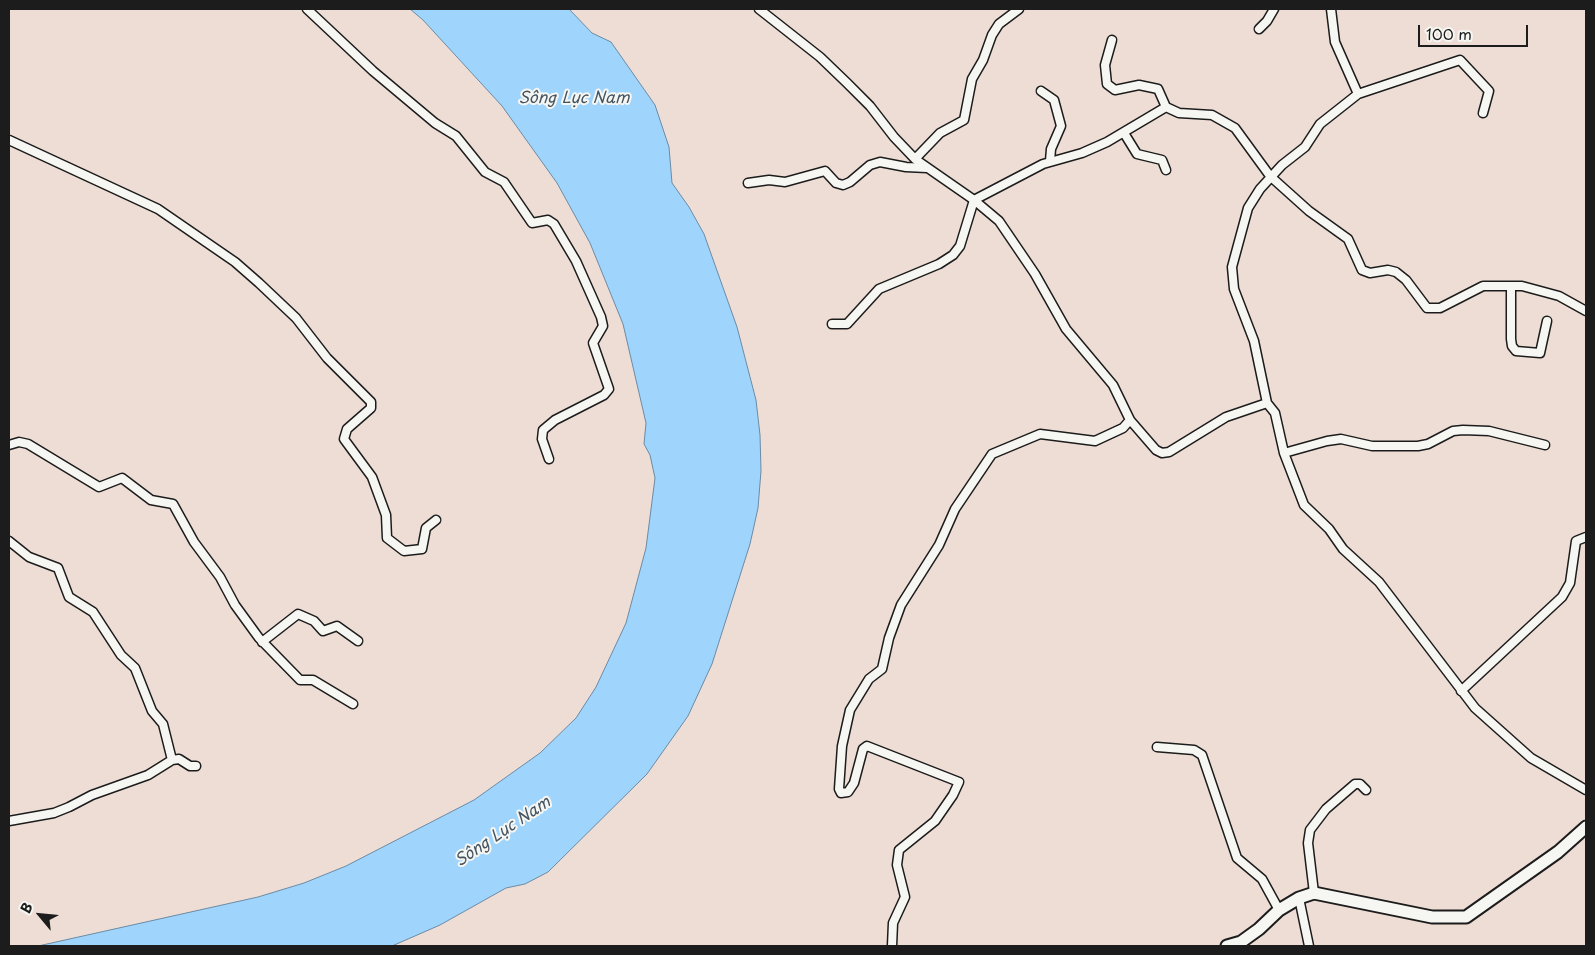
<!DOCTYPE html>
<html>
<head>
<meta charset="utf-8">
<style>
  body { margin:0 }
  #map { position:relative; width:1595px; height:955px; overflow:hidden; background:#eeddd5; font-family:"Playpen Sans",sans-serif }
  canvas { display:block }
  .frame { position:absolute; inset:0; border:10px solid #1c1c1c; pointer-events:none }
  .north { position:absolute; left:15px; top:890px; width:50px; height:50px; -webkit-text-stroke:4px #f6f6f2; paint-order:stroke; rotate:298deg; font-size:14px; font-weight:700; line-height:20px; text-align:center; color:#1c1c1c }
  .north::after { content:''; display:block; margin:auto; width:18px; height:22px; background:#1c1c1c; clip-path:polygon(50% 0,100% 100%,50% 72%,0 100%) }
  .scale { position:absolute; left:1418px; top:25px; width:110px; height:22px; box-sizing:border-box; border:2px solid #1c1c1c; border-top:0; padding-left:6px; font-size:15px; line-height:18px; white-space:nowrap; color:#1c1c1c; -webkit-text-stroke:4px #f6f6f2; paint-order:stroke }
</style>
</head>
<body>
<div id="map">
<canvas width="1595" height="955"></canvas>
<div class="frame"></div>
<div class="north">B</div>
<div class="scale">100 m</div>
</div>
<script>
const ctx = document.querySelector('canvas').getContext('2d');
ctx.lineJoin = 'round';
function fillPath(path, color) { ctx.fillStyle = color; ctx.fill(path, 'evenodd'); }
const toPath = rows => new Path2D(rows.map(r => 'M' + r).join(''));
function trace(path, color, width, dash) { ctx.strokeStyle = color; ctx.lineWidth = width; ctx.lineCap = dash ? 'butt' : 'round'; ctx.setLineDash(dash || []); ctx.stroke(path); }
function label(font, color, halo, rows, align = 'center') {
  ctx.font = font + ' "Playpen Sans",sans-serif'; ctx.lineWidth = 4; ctx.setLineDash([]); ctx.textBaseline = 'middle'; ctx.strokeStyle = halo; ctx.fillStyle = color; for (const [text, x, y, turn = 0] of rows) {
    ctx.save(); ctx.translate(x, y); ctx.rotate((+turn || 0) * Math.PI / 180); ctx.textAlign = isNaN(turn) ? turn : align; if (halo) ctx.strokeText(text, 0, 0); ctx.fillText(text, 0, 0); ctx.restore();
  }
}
const water = toPath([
  [410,9,569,9,592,33,611,42,655,105,669,147,672,183,689,207,704,234,737,327,756,400,760,435,761,471,758,508,750,544,712,664,688,716,647,774,548,872,525,884,506,888,440,925,392,946,38,946,258,897,304,883,346,866,474,800,540,753,576,718,596,687,626,623,646,548,655,478,650,455,644,444,646,423,623,324,590,243,557,183,502,106,423,20,410,9]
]);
fillPath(water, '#9fd4fd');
trace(water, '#6b8aa3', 1);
const street = toPath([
  [307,9,373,71,435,123,456,136,485,172,504,182,532,223,548,220,554,224,576,261,601,317,603,326,593,343,609,389,604,395,555,420,543,430,542,439,549,459],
  [759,9,820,57,847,83,870,106,894,137,915,159,974,200,999,221,1035,274,1066,329,1113,385,1130,420,1156,450,1162,453,1169,452,1226,417,1267,403,1275,413,1284,453,1304,505,1329,529,1343,549,1379,582,1475,708,1531,758,1586,790],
  [1259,29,1267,21,1274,9],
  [1112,40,1105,65,1107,84,1115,90,1139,85,1158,89,1166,107],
  [1041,91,1054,100,1061,126,1051,149,1050,161],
  [1358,94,1460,60,1489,91,1483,113],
  [1124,133,1137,154,1162,160,1166,170],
  [9,140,158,209,235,262,259,283,296,318,327,358,371,402,371,408,347,429,344,439,372,477,386,515,387,538,404,551,422,549,426,528,436,520],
  [915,159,940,133,964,120,972,79,983,60,992,35,999,24,1019,9],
  [748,183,769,180,785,182,825,171,836,183,843,185,850,182,870,165,880,162,906,167,927,168],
  [1511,287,1511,339,1512,346,1516,351,1540,353,1547,321],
  [832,324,847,324,879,289,939,264,953,255,960,246,974,200,1043,164,1082,153,1107,142,1166,107,1179,113,1212,115,1235,128,1270,176,1309,211,1348,239,1362,270,1370,273,1388,270,1396,272,1406,280,1427,308,1440,308,1483,286,1522,286,1559,296,1586,311],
  [1267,403,1254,341,1234,289,1232,267,1248,208,1260,189,1282,165,1305,147,1320,124,1358,94,1335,42,1331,9],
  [9,445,19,442,28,444,99,487,122,478,151,500,173,504,194,542,220,577,235,605,259,638,300,680,313,680,353,704],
  [1284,453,1327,441,1341,439,1372,446,1418,446,1428,444,1453,431,1463,430,1489,431,1545,445],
  [9,541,29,557,58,568,69,597,93,612,121,655,135,668,152,711,163,724,172,760],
  [262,642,298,614,314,621,323,631,337,626,358,641],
  [1461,691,1562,597,1570,583,1576,541,1586,537],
  [1157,747,1194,750,1202,755,1237,858,1262,879,1279,910],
  [9,821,54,813,69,807,92,795,148,775,172,760,179,759,190,766,196,766],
  [1314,893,1308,843,1310,830,1326,809,1355,784,1360,784,1366,790],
  [1299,898,1309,946],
  [892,946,893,923,905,897,897,865,899,850,935,821,953,795,959,782,867,746,863,749,854,783,848,792,841,793,839,789,842,746,850,710,869,679,882,669,889,638,901,605,939,545,955,509,992,454,1040,434,1095,441,1123,428,1130,420]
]);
const secondary = toPath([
  [1227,946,1241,942,1259,929,1279,910,1299,898,1314,893,1432,917,1466,917,1558,852,1586,827]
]);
trace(street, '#1c1c1c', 11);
trace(secondary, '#1c1c1c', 15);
trace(street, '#f6f6f2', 8);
trace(secondary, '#f6f6f2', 11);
label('italic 16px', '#435360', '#f6f6f2', [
  ["Sông Lục Nam",574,99],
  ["Sông Lục Nam",503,832,-34]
]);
</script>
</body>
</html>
